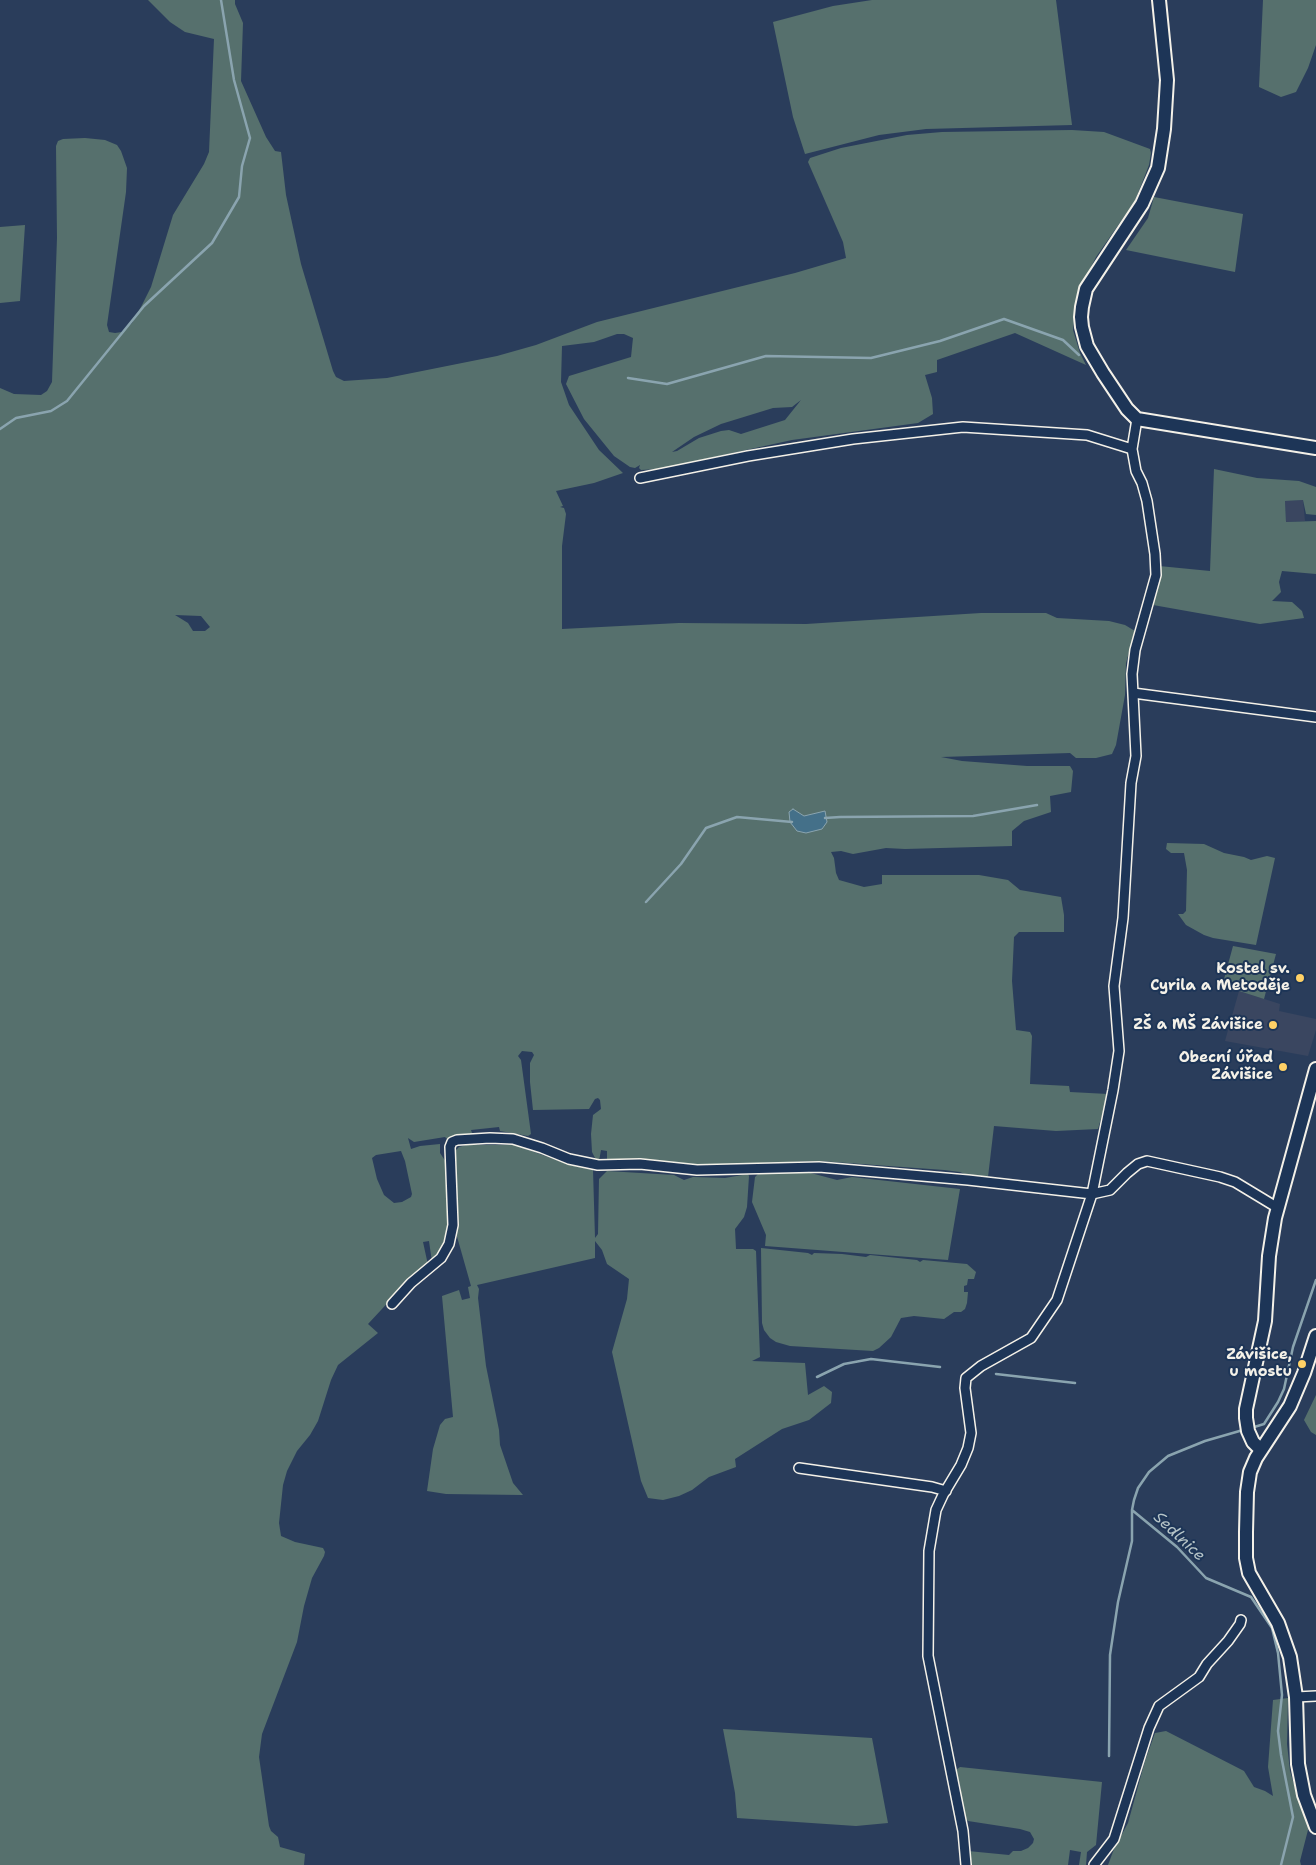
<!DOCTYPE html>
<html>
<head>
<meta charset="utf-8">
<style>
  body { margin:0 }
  canvas { display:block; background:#2a3d5b }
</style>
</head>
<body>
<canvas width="1316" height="1865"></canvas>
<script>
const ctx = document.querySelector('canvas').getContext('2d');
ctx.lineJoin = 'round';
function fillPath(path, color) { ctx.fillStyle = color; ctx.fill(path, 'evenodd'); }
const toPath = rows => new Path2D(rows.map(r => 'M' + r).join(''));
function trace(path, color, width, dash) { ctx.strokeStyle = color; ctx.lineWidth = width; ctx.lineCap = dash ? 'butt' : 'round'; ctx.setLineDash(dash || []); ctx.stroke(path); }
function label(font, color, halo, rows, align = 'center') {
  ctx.font = font + ' "Shantell Sans",sans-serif'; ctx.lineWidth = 4; ctx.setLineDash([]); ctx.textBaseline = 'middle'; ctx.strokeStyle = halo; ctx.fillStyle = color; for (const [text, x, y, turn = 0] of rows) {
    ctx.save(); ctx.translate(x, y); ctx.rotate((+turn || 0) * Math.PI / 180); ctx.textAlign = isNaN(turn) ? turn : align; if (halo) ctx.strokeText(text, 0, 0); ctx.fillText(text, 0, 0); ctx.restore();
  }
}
fillPath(toPath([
  [1303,500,1305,521,1286,522,1285,501],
  [1239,991,1280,1004,1279,1011,1316,1019,1316,1030,1308,1056,1225,1041]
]), '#3a4660');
fillPath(toPath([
  [148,0,235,0,235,4,243,23,241,81,266,137,275,151,281,152,286,195,301,264,333,371,336,377,344,381,387,378,497,356,536,345,597,322,795,273,846,258,843,242,808,162,810,158,841,148,907,135,942,132,1072,130,1104,132,1150,149,1151,153,1149,165,1135,201,1096,257,1077,295,1073,330,1080,353,1086,365,1015,333,937,360,937,372,925,375,932,398,933,414,918,423,792,440,659,469,641,470,639,468,640,465,635,468,630,467,614,456,584,419,566,384,569,376,631,357,633,338,624,334,617,334,594,342,562,346,561,382,569,405,599,450,623,473,594,483,556,491,563,506,560,507,564,508,566,514,562,546,562,629,679,623,806,624,981,613,1046,613,1057,618,1109,621,1125,625,1135,631,1126,663,1125,695,1116,745,1112,754,1096,758,1076,758,1070,753,941,757,962,761,1027,766,1070,766,1073,771,1071,792,1050,796,1051,812,1024,821,1012,831,1012,846,905,849,886,848,853,854,841,851,831,852,834,858,836,873,839,880,864,887,882,884,882,875,979,875,1008,880,1020,890,1061,897,1064,915,1064,932,1019,932,1014,937,1012,981,1016,1030,1030,1032,1032,1036,1030,1084,1069,1086,1070,1092,1108,1094,1098,1129,1056,1131,994,1126,988,1177,967,1175,960,1172,944,1170,820,1161,762,1163,737,1167,710,1168,607,1161,607,1151,601,1150,599,1161,596,1160,592,1152,591,1134,593,1115,601,1109,600,1100,598,1098,595,1099,589,1109,533,1110,530,1082,530,1063,534,1055,532,1052,522,1051,518,1056,521,1060,531,1134,528,1136,500,1131,499,1127,471,1130,473,1136,447,1139,445,1137,414,1142,408,1138,411,1149,420,1146,440,1144,440,1153,448,1165,452,1207,445,1250,432,1262,429,1241,423,1242,428,1265,408,1281,368,1324,378,1333,338,1365,331,1380,318,1421,310,1435,297,1451,287,1471,283,1485,279,1523,281,1536,295,1542,323,1548,325,1552,324,1556,312,1578,304,1606,297,1642,262,1734,259,1757,269,1826,271,1831,278,1837,280,1847,305,1854,304,1865,0,1865,0,388,14,394,41,395,47,391,52,382,57,238,56,146,58,141,63,139,85,138,105,140,117,145,121,151,127,168,126,192,107,325,109,332,115,333,122,332,132,323,142,305,151,287,173,215,204,164,209,152,214,39,185,32,170,22],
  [801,400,785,420,741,434,729,430,721,431,699,438,677,451,672,452,694,437,721,424,773,408,792,407],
  [175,615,201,616,210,627,205,631,193,631,188,623],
  [401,1151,405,1161,412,1194,411,1197,402,1202,394,1203,384,1195,377,1179,372,1158,376,1155],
  [872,0,1056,0,1072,125,926,129,879,135,805,154,793,117,773,22,833,6],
  [1263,0,1316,0,1316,45,1308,68,1296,92,1281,97,1259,87],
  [1154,197,1243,214,1235,272,1126,250,1148,218],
  [25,225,20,301,0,303,0,227],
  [1214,469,1257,478,1299,481,1316,487,1316,515,1306,514,1303,500,1285,501,1286,522,1316,521,1316,574,1282,571,1279,582,1281,592,1272,601,1292,602,1302,611,1304,618,1260,624,1153,605,1159,566,1210,571],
  [1167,843,1204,844,1224,853,1244,857,1251,860,1267,856,1275,858,1256,945,1213,938,1204,935,1186,925,1178,914,1183,914,1186,911,1187,870,1184,853,1171,853,1166,849],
  [1233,946,1276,954,1264,999,1239,991,1239,988,1223,983],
  [466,1145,515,1145,570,1165,593,1170,595,1238,598,1234,599,1179,607,1171,674,1175,684,1180,693,1177,725,1178,748,1174,749,1176,747,1207,744,1217,735,1229,736,1249,753,1249,756,1251,760,1357,752,1361,805,1363,808,1395,824,1386,832,1392,831,1403,809,1420,782,1429,735,1459,736,1467,709,1477,692,1490,679,1496,663,1500,648,1498,641,1481,612,1352,627,1299,629,1279,607,1264,602,1250,595,1241,595,1258,477,1285,479,1289,478,1298,486,1366,499,1430,500,1445,513,1483,523,1495,446,1494,427,1491,433,1449,440,1425,445,1419,453,1417,442,1296,459,1290,462,1300,470,1298,468,1287,471,1286,456,1233,456,1150,459,1147],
  [807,1172,837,1180,852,1177,960,1189,948,1260,765,1246,766,1235,752,1202,755,1177,758,1174],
  [761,1248,808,1253,812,1255,814,1253,842,1254,866,1257,870,1255,917,1260,920,1262,923,1260,967,1264,976,1272,974,1279,968,1279,967,1285,964,1286,964,1292,968,1292,967,1303,965,1309,961,1312,954,1312,944,1319,914,1316,901,1318,891,1337,879,1348,873,1351,790,1346,776,1342,770,1338,764,1330,762,1323],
  [1316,1395,1316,1435,1311,1432,1304,1420],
  [1288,1698,1287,1744,1290,1771,1301,1808,1309,1826,1300,1861,1301,1865,1108,1865,1114,1849,1128,1823,1145,1761,1155,1733,1166,1731,1244,1771,1254,1787,1265,1791,1273,1796,1268,1767,1273,1700],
  [723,1729,872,1738,888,1823,856,1826,737,1818,735,1793],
  [960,1767,1102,1782,1096,1845,1087,1852,1086,1865,1079,1865,1081,1852,1070,1850,1068,1865,970,1865,968,1851,1009,1855,1013,1851,1021,1851,1028,1848,1033,1843,1034,1839,1030,1832,1020,1829,968,1821,965,1818,960,1793,961,1790,956,1770]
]), '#56706d');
const water = toPath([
  [793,809,804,816,825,811,827,822,822,829,806,833,797,831,790,822,789,812,793,809]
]);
fillPath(water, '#447089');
trace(water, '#8aa4af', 1);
trace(toPath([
  [628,378,667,384,766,356,871,358,940,341,1004,319,1063,340,1079,355],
  [0,429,16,418,51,411,67,401,144,306,212,243,239,197,242,166,250,138,234,80,221,0],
  [825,818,840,817,973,816,1037,805],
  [646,902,681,864,706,828,737,817,792,822],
  [996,1374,1075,1383],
  [817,1377,844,1364,871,1359,940,1367],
  [1251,1428,1264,1424,1278,1402,1284,1389,1293,1347,1316,1280],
  [1243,1430,1205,1441,1168,1456,1149,1472,1138,1488,1134,1500,1132,1510,1177,1547,1206,1578,1251,1597,1272,1628,1278,1653,1282,1695,1278,1731,1281,1755,1293,1817,1281,1865],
  [1109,1756,1110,1655,1118,1602,1132,1541,1132,1510]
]), '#8aa4af', 2.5);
const street = toPath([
  [640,478,748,456,853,439,963,427,1087,435,1132,449],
  [1133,693,1316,717],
  [392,1304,411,1283,441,1258,449,1244,453,1225,450,1147,452,1142,457,1140,490,1138,513,1139,542,1148,569,1159,598,1165,640,1164,697,1170,819,1167,968,1180,1092,1194,1110,1190,1127,1173,1138,1164,1147,1161,1220,1177,1235,1182,1278,1208],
  [799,1468,932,1487,946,1491],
  [1296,1697,1316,1696],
  [966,1865,963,1831,928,1656,929,1551,936,1510,943,1495,961,1465,968,1448,971,1433,965,1388,966,1378,981,1366,1031,1338,1057,1300,1092,1194,1113,1090,1119,1051,1114,986,1123,918,1131,783,1136,756,1132,674,1135,650,1156,575,1155,554,1147,501,1142,483,1136,471,1132,449,1137,419],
  [1094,1865,1114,1839,1149,1728,1159,1706,1199,1677,1207,1664,1228,1641,1240,1624,1241,1620]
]);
const secondary = toPath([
  [1159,0,1167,80,1164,129,1158,168,1142,204,1086,289,1082,307,1081,317,1082,327,1087,346,1103,373,1127,409,1137,419,1316,448],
  [1316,1336,1304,1373,1290,1406,1256,1458,1250,1472,1247,1492,1246,1532,1246,1558,1249,1573,1278,1623,1290,1657,1296,1697,1298,1764,1304,1795,1316,1827],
  [1261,1450,1253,1442,1248,1431,1246,1418,1246,1409,1265,1321,1269,1256,1275,1218,1316,1069]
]);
trace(street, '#f4f1e8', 12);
trace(secondary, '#f4f1e8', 16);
trace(street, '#1d3557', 9);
trace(secondary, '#1d3557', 12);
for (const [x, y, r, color] of [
  [1300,978,5,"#ffd166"],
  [1273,1025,5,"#ffd166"],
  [1283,1067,5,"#ffd166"],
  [1302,1364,5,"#ffd166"]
]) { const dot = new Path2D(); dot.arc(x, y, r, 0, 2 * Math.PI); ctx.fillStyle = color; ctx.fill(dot); trace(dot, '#1d3557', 2); }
label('bold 15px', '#f4f1e8', '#1d3557', [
  ["Kostel sv.",1290,969],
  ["Cyrila a Metoděje",1290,986],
  ["ZŠ a MŠ Závišice",1263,1025],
  ["Obecní úřad",1273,1058],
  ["Závišice",1273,1075],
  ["Závišice,",1292,1355],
  ["u mostu",1292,1372]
], 'right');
label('italic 16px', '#b6c4c7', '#1d3557', [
  ["Sedlnice",1179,1537,43]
]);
</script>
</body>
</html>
